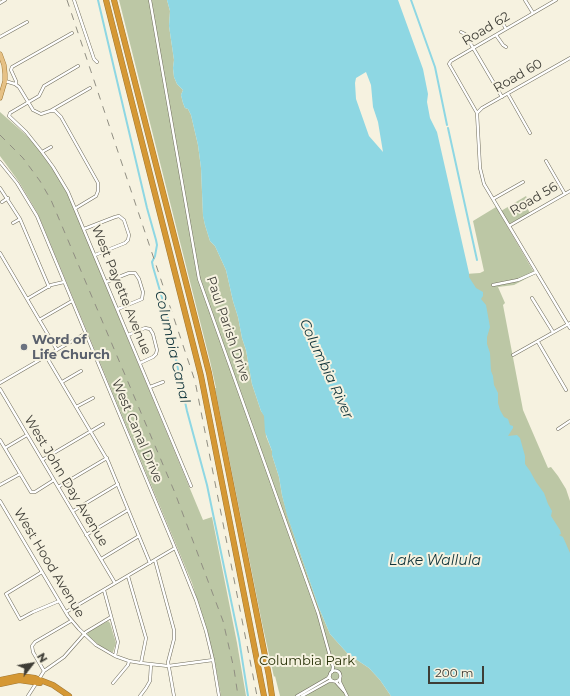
<!DOCTYPE html>
<html>
<head>
<meta charset="utf-8">
<style>
  body { margin:0 }
  #map { position:relative; width:570px; height:696px; overflow:hidden; background:#f6f2e0; font-family:Montserrat,sans-serif }
  canvas { display:block }
  .north { position:absolute; left:12px; top:644px; width:40px; height:40px; -webkit-text-stroke:3px #f6f2e0; paint-order:stroke; rotate:59deg; font-size:11px; font-weight:700; line-height:16px; text-align:center; color:#3e3d36 }
  .north::after { content:''; display:block; margin:auto; width:14px; height:18px; background:#3e3d36; clip-path:polygon(50% 0,100% 100%,50% 72%,0 100%) }
  .scale { position:absolute; left:428px; top:666px; width:56px; height:18px; box-sizing:border-box; border:2px solid #3e3d36; border-top:0; padding-left:5px; font-size:12px; line-height:14px; white-space:nowrap; color:#3e3d36; -webkit-text-stroke:3px #f6f2e0; paint-order:stroke }
</style>
</head>
<body>
<div id="map">
<canvas width="570" height="696"></canvas>
<div class="north">N</div>
<div class="scale">200 m</div>
</div>
<script>
const ctx = document.querySelector('canvas').getContext('2d');
ctx.lineJoin = 'round';
function fillPath(path, color) { ctx.fillStyle = color; ctx.fill(path, 'evenodd'); }
const toPath = rows => new Path2D(rows.map(r => 'M' + r).join(''));
function trace(path, color, width, dash) { ctx.strokeStyle = color; ctx.lineWidth = width; ctx.lineCap = dash ? 'butt' : 'round'; ctx.setLineDash(dash || []); ctx.stroke(path); }
function label(font, color, halo, rows, align = 'center') {
  ctx.font = font + ' Montserrat,sans-serif'; ctx.lineWidth = 4; ctx.setLineDash([]); ctx.textBaseline = 'middle'; ctx.strokeStyle = halo; ctx.fillStyle = color; for (const [text, x, y, turn = 0] of rows) {
    ctx.save(); ctx.translate(x, y); ctx.rotate((+turn || 0) * Math.PI / 180); ctx.textAlign = isNaN(turn) ? turn : align; if (halo) ctx.strokeText(text, 0, 0); ctx.fillText(text, 0, 0); ctx.restore();
  }
}
fillPath(toPath([
  [119,0,167,0,170,11,169,26,174,60,173,68,174,77,177,84,183,90,181,95,183,103,185,108,188,109,191,115,198,145,201,168,203,215,205,225,210,241,215,246,226,270,233,301,238,317,242,338,246,350,252,384,261,411,265,416,266,436,272,451,272,455,279,477,282,495,289,520,319,608,330,634,348,654,369,668,380,680,391,696,280,696,275,676,274,677,262,623,215,388,216,388,210,361],
  [0,112,25,134,38,148,58,177,68,195,203,520,212,517,237,643,246,696,221,696,215,663,208,634,192,583,38,214,19,182,0,156],
  [526,196,528,200,524,202,530,213,509,224,501,211],
  [496,207,535,274,514,285,498,287,505,303,503,305,523,410,548,468,551,467,558,476,566,489,570,501,570,589,512,461,465,274,480,273,484,271,473,221],
  [108,621,110,623,116,643,113,652,112,652,100,646,87,635,88,632]
]), '#bcc7a5');
fillPath(toPath([
  [167,0,398,0,423,69,428,94,427,102,430,118,437,132,469,273,469,277,476,288,483,292,483,296,481,299,486,305,490,327,487,337,487,344,490,353,491,371,493,376,494,385,498,393,498,403,500,410,504,417,508,419,510,425,513,426,513,428,508,436,517,435,520,438,525,456,525,464,530,471,536,482,544,493,548,504,552,511,551,516,560,530,561,534,559,535,563,537,570,553,570,696,391,696,380,680,369,668,348,654,330,634,319,608,287,515,282,495,279,477,272,455,272,451,265,432,264,416,261,411,252,384,246,350,242,338,238,317,233,301,226,270,215,246,210,241,205,225,203,216,201,168,198,145,191,115,188,109,185,108,183,103,181,95,183,90,177,84,174,77,173,68,174,60,169,26,170,11],
  [366,72,371,85,373,107,378,122,383,152,369,136,356,99,355,83,356,78]
]), '#8ed7e3');
trace(toPath([
  [98,0,147,208,156,240,157,245,155,256,152,262,153,267,170,325,171,336,187,411,207,485,239,639,248,696],
  [411,0,435,67,447,125],
  [448,128,477,260]
]), '#8ed7e3', 2);
const minor = toPath([
  [74,0,94,59,97,62],
  [150,0,199,279,318,613,333,667,332,672],
  [525,0,533,13],
  [556,0,451,61,449,64,477,113,480,168,484,184,570,328],
  [0,3,5,0],
  [500,18,506,29],
  [461,32,465,34,502,97],
  [496,35,503,45,506,47],
  [0,37,27,22],
  [78,66,44,86,39,96,10,113,9,116,26,132,42,152,53,167,68,192,191,486],
  [5,81,15,84,19,87,33,110,41,114,50,111,90,88],
  [16,84,16,81,11,70,12,67,72,33],
  [508,94,530,133],
  [50,111,55,111,61,117,98,183,98,191,96,196,76,208],
  [477,113,482,108,570,58],
  [42,152,51,147],
  [546,161,565,194],
  [0,162,17,183,37,216,180,560,196,600,206,631,213,660,219,696],
  [0,188,20,219,49,287],
  [493,199,523,182],
  [2,202,8,198],
  [13,223,20,219],
  [509,226,570,191],
  [84,229,115,217,119,216,124,220,129,235,128,240,125,243,95,255],
  [0,253,57,350],
  [106,282,129,273,135,273,139,279,143,292,142,299,118,309],
  [493,285,518,280,536,272],
  [532,298,553,332],
  [27,299,51,285,64,282],
  [39,320,72,301],
  [128,335,145,328,150,329,153,334,157,350,156,354,153,357,140,363],
  [538,342,566,390],
  [513,355,570,323],
  [46,356,108,461,150,563],
  [62,382,81,371],
  [0,383,86,333],
  [150,387,163,382],
  [0,389,115,583],
  [76,407,93,398],
  [558,429,570,421],
  [0,440,31,492,35,492,54,480],
  [5,448,27,435],
  [42,460,103,424],
  [0,485,20,474],
  [58,487,107,458],
  [0,501,68,616,79,629,96,645,115,656,129,661,141,663,168,666,213,660],
  [73,511,118,484],
  [86,535,128,510],
  [101,559,139,536],
  [155,560,174,630,174,639,168,662,174,696],
  [42,572,6,594,20,619,33,612,59,601],
  [128,576,146,638,141,663],
  [104,590,118,642,115,656],
  [66,612,175,548],
  '329.5 676a5.5 5.5 0 1 1 11 0a5.5 5.5 0 1 1-11 0Z',
  [44,671,33,652,32,646,35,642,71,621],
  [340,678,340,682,347,696],
  [39,679,44,671,64,657,86,632,111,617],
  [336,682,344,691],
  [113,683,128,665,129,661],
  [28,696,37,682],
  [140,696,146,688,150,681,151,664],
  [297,696,328,678,330,675],
  [302,696,329,681,333,681]
]);
const major = toPath([
  [0,54,4,65,5,74,5,81,0,98]
]);
const highway = toPath([
  [106,0,201,376,264,696],
  [114,0,209,373,269,676,272,696],
  [0,680,20,676,35,678,53,685,69,696],
  [0,684,19,680,40,683]
]);
trace(minor, '#6f6c5c', 3.5);
trace(major, '#a07835', 5);
trace(highway, '#a07835', 6);
trace(minor, '#fff', 2.5);
trace(major, '#e6c185', 4);
trace(highway, '#d59834', 5);
trace(toPath([
  [67,0,195,381,257,696],
  [0,135,23,158,40,181,51,200,175,493,223,621,234,669,238,696]
]), '#908e82', 1, [7, 7]);
for (const [x, y, r, color] of [
  [24,347,4,"#6b7280"]
]) { const dot = new Path2D(); dot.arc(x, y, r, 0, 2 * Math.PI); ctx.fillStyle = color; ctx.fill(dot); trace(dot, '#f6f2e0', 1.5); }
label('13px', '#3e3d36', '#f6f2e0', [
  ["Road 62",486,29,-31],
  ["Road 60",518,76,-30],
  ["Road 56",534,199,-30],
  ["West Payette Avenue",121,290,68],
  ["Paul Parish Drive",228,329,71],
  ["West Canal Drive",137,431,67],
  ["West John Day Avenue",66,481,59],
  ["West Hood Avenue",49,563,59]
]);
label('bold 13px', '#5b616d', '#f6f2e0', [
  ["Word of",32,340],
  ["Life Church",32,355]
], 'left');
label('13px', '#263006', '#f6f2e0', [
  ["Columbia Park",307,661]
]);
label('italic 14px', '#11353b', '#f6f2e0', [
  ["Columbia Canal",172,347,77],
  ["Columbia River",326,369,65],
  ["Lake Wallula",435,561]
]);
</script>
</body>
</html>
